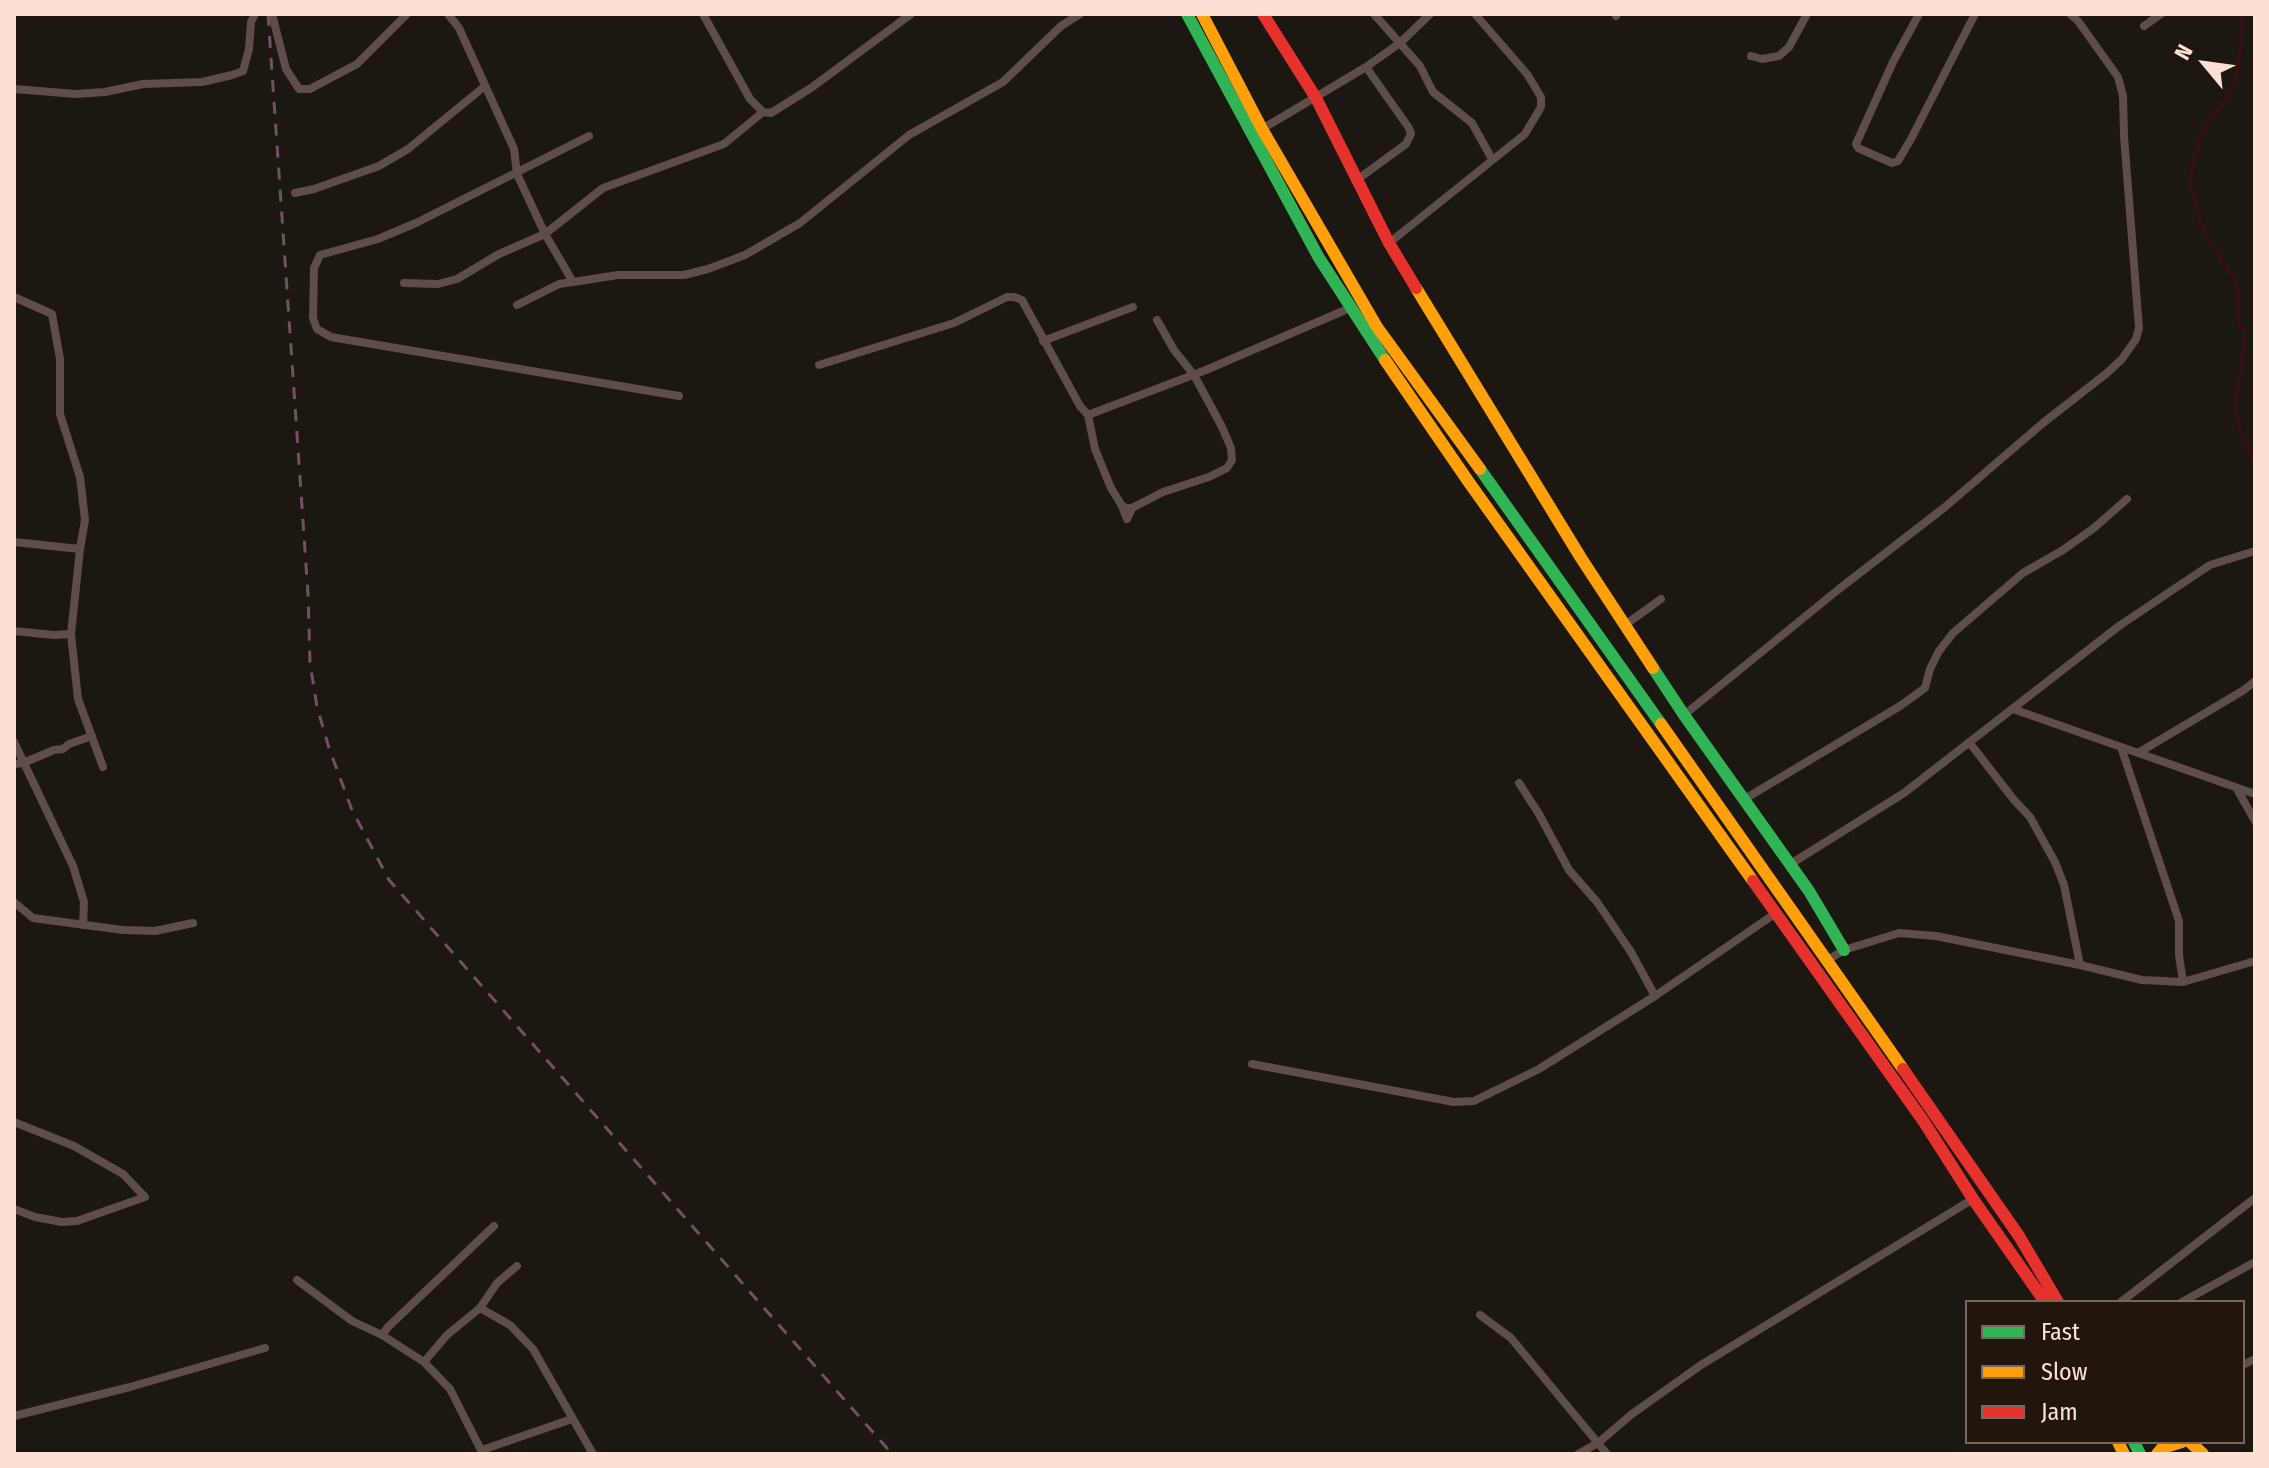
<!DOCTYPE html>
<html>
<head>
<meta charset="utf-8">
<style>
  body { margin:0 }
  #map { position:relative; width:2269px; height:1468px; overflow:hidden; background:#1d1712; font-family:"Fira Sans Condensed",sans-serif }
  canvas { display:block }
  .frame { position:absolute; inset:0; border:16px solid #fde0d1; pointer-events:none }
  .legend { position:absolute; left:1965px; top:1300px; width:280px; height:144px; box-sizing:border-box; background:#21160e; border:2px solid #79675c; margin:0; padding:10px 14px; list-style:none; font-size:24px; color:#fde0d1 }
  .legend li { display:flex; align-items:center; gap:16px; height:40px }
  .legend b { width:40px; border:2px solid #79675c }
  .north { position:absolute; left:2165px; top:24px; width:80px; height:80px; -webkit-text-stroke:6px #21160e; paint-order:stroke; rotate:299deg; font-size:22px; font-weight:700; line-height:32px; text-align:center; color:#fde0d1 }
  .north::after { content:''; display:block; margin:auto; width:28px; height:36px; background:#fde0d1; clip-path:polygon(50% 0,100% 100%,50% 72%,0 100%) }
</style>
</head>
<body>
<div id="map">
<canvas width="2269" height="1468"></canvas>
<div class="frame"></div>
<ul class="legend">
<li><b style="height:10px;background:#30b455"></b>Fast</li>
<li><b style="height:10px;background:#ff9f0a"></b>Slow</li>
<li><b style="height:10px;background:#e5322d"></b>Jam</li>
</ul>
<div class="north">N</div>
</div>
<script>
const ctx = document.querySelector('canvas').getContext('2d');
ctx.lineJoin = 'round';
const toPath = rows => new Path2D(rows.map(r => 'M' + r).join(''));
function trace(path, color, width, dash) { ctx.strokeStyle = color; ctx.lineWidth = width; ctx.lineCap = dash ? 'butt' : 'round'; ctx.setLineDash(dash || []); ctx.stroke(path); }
trace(toPath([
  [2242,14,2242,35,2235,84,2226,99,2212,116,2198,143,2191,175,2191,189,2201,224,2210,243,2216,249,2220,259,2234,278,2237,291,2239,325,2245,332,2242,366,2235,399,2237,417,2241,434,2255,463]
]), '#3a0d13', 3);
trace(toPath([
  [272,14,286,69,299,89,310,89,357,64,407,14],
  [448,14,459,28,514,149,517,174,545,234,573,282,618,275,684,275,708,269,745,255,800,223,909,135,1003,82,1061,26,1080,14],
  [703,14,750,99,763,112,771,113,811,88,911,14],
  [1374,14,1420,66,1433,92,1472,123,1492,159],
  [1615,14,1616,16],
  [1919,14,1893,62,1856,144,1858,148,1892,163,1898,161,1911,139,1975,14],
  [2144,26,2161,14],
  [1751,56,1762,59,1779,56,1789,47,1807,14],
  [14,89,76,94,105,92,143,84,202,82,232,75,243,71,249,49,251,22,255,14],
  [1262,129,1366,67,1400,43,1430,14],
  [589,136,416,223,378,239,320,255,314,268,313,318,317,329,331,337,679,396],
  [1358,179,1406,144,1411,134,1409,128,1366,67],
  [295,193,314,189,379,166,408,149,485,86],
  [1389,243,1525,134,1541,107,1541,97,1527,74,1475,14],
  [404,283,438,284,457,279,499,254,545,234,603,188,724,144,763,112],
  [14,297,52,314,60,359,60,414,80,477,85,520,80,549],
  [517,305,559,284,573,282],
  [1043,341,1133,307],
  [819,365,954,323,1007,297,1014,297,1022,300,1080,406,1088,415,1206,370,1350,308],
  [1088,415,1095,449,1111,488,1122,506,1127,508,1132,508,1163,492,1209,477,1227,468,1232,460,1231,448,1222,427,1194,375,1174,350,1157,320],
  [1122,506,1127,519,1132,508],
  [14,542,80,549,71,634,78,699,103,767],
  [1625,625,1661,599],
  [14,631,54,635,71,634],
  [2013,709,2255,794],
  [1684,715,1839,589,1945,507,2043,423,2107,373,2122,359,2136,339,2139,328,2124,136,2123,96,2118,77,2078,21,2070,14],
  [14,742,73,866,84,902,83,925],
  [1969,742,2014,800,2030,817,2055,862,2064,885,2080,965],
  [2121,747,2179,921,2179,955,2183,982],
  [2138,753,2244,690,2255,681],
  [14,764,23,763,54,750,63,749,69,744,92,736],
  [1519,783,1539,814,1569,870,1597,902,1631,952,1655,996],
  [2237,789,2255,821],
  [1743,800,1900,706,1925,688,1930,669,1939,651,1953,633,2023,573,2063,550,2094,528,2127,499],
  [1789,865,1904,793,2119,626,2171,591,2210,565,2255,551],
  [14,902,33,918,123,930,155,931,193,923],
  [1826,961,1844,950,1899,933,1936,936,2080,965,2142,980,2183,982,2255,961],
  [1252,1064,1454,1102,1474,1101,1539,1069,1655,996,1776,913],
  [14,1122,74,1146,123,1174,145,1197,77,1221,62,1222,35,1217,14,1209],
  [297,1280,352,1321,382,1335,424,1362,450,1389,483,1454],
  [2121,1302,2255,1198],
  [2182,1302,2255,1262],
  [480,1308,510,1325,533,1349,593,1454],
  [1480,1315,1511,1338,1607,1454],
  [382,1335,388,1327,494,1226],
  [424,1362,447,1335,480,1308,497,1283,517,1266],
  [2243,1365,2255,1359],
  [14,1416,130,1387,265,1348],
  [482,1450,572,1419],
  [1578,1454,1598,1443,1632,1414,1701,1365,1973,1199]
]), '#5e4d48', 8);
trace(toPath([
  [1187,14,1319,258,1385,360],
  [1480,469,1661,724],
  [1653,668,1684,715,1809,891,1844,950],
  [2134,1442,2140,1454]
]), '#30b455', 12);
trace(toPath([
  [1202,14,1262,129,1377,327,1480,469],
  [1416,288,1581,558,1653,668],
  [1385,360,1468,481,1753,881],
  [1661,724,1903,1069],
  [2118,1442,2124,1454],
  [2190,1442,2203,1454],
  [2157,1454,2162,1448,2182,1442]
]), '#ff9f0a', 12);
trace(toPath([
  [1263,14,1316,98,1389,243,1416,288],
  [1753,881,1924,1122,1973,1199,2045,1302],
  [1903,1069,2019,1236,2058,1302]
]), '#e5322d', 12);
trace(toPath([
  [268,14,308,594,310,663,317,707,329,748,352,810,389,880,892,1454]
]), '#75505e', 3, [12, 10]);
</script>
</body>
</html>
